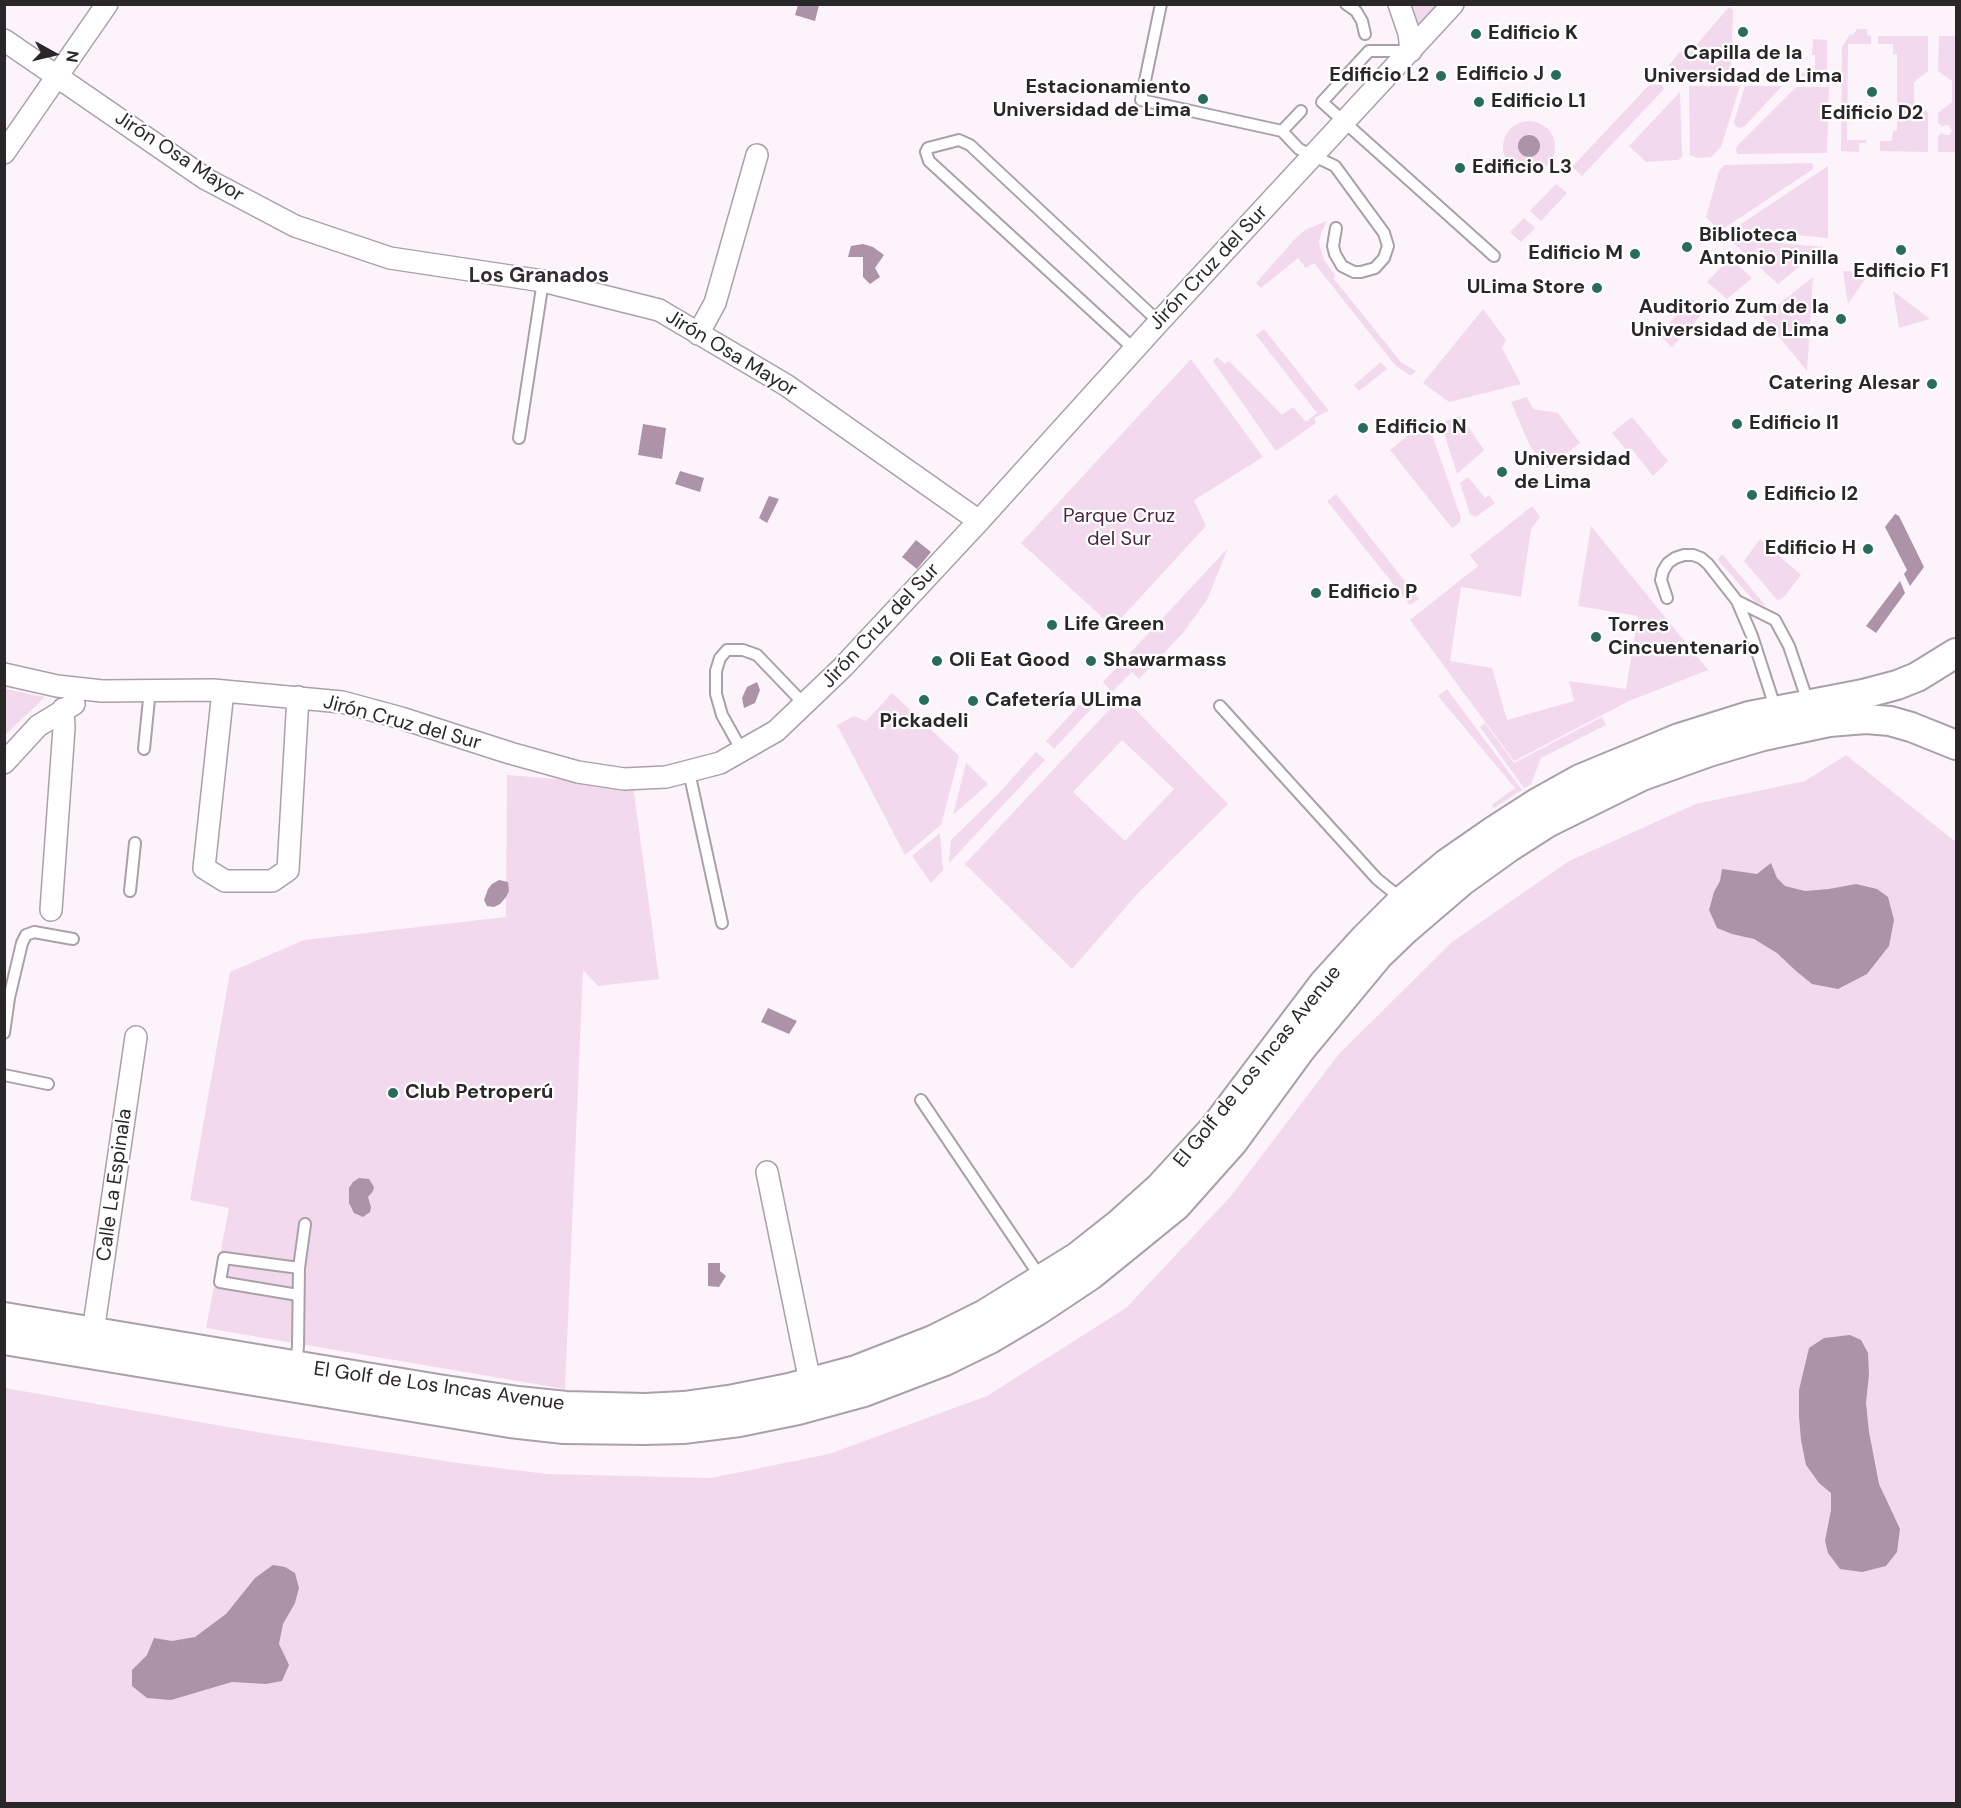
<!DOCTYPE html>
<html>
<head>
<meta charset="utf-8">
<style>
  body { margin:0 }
  #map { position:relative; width:1961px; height:1808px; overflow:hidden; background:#fdf3fb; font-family:"DM Sans",sans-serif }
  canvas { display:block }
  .frame { position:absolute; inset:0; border:6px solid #2a2729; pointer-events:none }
  .north { position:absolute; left:24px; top:24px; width:60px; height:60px; -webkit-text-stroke:4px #fff; paint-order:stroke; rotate:98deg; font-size:16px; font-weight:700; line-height:24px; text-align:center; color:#2a2729 }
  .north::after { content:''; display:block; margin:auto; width:21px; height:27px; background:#2a2729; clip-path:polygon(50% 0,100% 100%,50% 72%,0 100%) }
</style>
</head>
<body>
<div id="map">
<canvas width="1961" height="1808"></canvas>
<div class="frame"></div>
<div class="north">N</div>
</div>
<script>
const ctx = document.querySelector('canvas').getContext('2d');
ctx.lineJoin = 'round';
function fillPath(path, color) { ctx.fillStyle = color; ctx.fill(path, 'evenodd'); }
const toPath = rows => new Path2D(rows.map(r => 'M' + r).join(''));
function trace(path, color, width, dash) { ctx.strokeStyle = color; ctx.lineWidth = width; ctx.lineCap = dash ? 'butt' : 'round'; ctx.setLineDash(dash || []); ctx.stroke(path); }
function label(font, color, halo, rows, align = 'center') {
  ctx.font = font + ' "DM Sans",sans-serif'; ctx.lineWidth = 4.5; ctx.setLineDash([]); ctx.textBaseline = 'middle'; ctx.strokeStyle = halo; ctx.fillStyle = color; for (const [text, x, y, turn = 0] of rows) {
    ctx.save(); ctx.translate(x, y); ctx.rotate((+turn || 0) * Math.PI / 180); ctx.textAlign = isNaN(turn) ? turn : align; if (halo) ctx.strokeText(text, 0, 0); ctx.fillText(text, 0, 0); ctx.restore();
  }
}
fillPath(toPath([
  [1410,5,1441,5,1421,25,1417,25],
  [1729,7,1733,10,1731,74,1682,73,1676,71,1669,65,1680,52,1687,54,1691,51],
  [1857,29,1867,29,1867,35,1871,36,1871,44,1848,44,1847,140,1866,140,1866,143,1859,143,1859,152,1841,151,1842,47,1850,34,1853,35],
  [1878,36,1928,36,1928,71,1914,82,1914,103,1928,112,1928,152,1880,151,1880,141,1892,141,1893,131,1897,130,1897,54,1893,54,1893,44,1878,44],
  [1939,36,1956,36,1956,152,1938,152,1938,136,1942,133,1945,135,1949,135,1952,131,1949,125,1942,126,1938,123,1938,113,1952,102,1952,81,1938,71],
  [1813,39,1827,40,1827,70,1820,76,1799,76,1799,73,1815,73,1815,55,1812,55],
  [1649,85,1662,85,1664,89,1582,176,1572,167],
  [1689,86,1740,86,1721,147,1711,157,1697,158,1690,155],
  [1745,86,1782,86,1744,127,1738,128,1735,125,1734,122],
  [1796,87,1829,87,1827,153,1738,154,1736,151,1737,146],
  [1680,92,1682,157,1678,160,1646,162,1629,146],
  '1503 147a26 26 0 1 1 52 0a26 26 0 1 1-52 0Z',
  [1811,163,1813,165,1813,169,1720,231,1706,217,1719,171,1724,165],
  [1828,166,1828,238,1744,230,1741,228,1741,224],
  [1556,184,1567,193,1541,221,1530,211],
  [1524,218,1535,228,1521,242,1510,232],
  [1327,221,1321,233,1319,243,1324,260,1335,275,1334,279,1401,362,1416,371,1412,375,1409,375,1395,365,1314,263,1306,268,1298,258,1261,288,1256,283,1294,240,1305,230],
  [1728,238,1823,247,1778,284],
  [1730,258,1752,278,1727,299,1707,282],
  [1843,271,1870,272,1848,304],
  [1813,277,1807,371,1763,317],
  [1893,291,1930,319,1899,328],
  [1692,299,1705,311,1672,347,1659,334],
  [1483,309,1506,340,1502,348,1521,384,1449,402,1423,383],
  [1264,329,1329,411,1314,418,1316,423,1276,451,1213,361,1217,357,1225,364,1229,361,1282,415,1293,407,1306,422,1317,413,1256,335],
  [1191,359,1263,457,1194,500,1206,526,1113,627,1021,543],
  [1381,362,1387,369,1359,391,1354,385],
  [1527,397,1533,409,1558,413,1580,443,1547,468,1530,446,1511,402],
  [1461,416,1484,450,1457,474,1442,426,1445,421],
  [1632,417,1668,461,1653,476,1631,448,1627,451,1612,433],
  [1427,420,1461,518,1459,523,1452,528,1390,450],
  [1468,477,1485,498,1489,495,1495,503,1476,517,1470,514,1460,483],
  [1336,494,1419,599,1410,605,1327,501],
  [1531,507,1533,507,1540,517,1531,529,1521,597,1461,587,1450,661,1492,668,1507,720,1574,701,1569,681,1626,689,1638,616,1578,606,1591,526,1708,670,1629,701,1514,761,1410,620,1478,566,1470,555],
  [1760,539,1801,575,1785,596,1778,601,1744,561],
  [1228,548,1207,600,1182,634,1139,679,1132,672,1112,692,1103,682],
  [1722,554,1766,606,1755,602,1718,560],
  [5,689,45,697,5,735,4,689],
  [1447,689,1522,790,1494,808,1492,805,1515,788,1438,696],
  [892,693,959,756,941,825,905,855,837,725,854,716,866,721],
  [1122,696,1228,804,1139,892,1072,969,965,864],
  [1122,740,1174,789,1125,841,1073,792],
  [1086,698,1094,706,1054,749,1046,741],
  [1602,717,1606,725,1541,758,1531,784,1524,788,1480,727,1485,723,1514,763],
  [1036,752,1045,760,949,863,951,840,998,794],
  [1846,755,1956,842,1956,1803,5,1803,5,1388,262,1433,458,1463,547,1474,711,1478,829,1454,987,1396,1126,1308,1231,1196,1339,1054,1452,942,1569,861,1696,804,1805,781],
  [966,763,988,784,953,815],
  [507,775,633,785,659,979,598,986,583,970,565,1389,206,1328,229,1208,190,1200,230,972,304,940,506,917],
  [940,833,943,870,931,883,912,856]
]), '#f2d9ed');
fillPath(toPath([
  [798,5,819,5,815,21,795,15],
  '1518 146a11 11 0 1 1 22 0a11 11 0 1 1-22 0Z',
  [863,244,873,247,884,255,875,268,880,277,870,284,863,277,863,257,848,257,851,246],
  [643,424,666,428,662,459,638,455],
  [680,471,704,478,700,492,675,484],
  [769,496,779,499,767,523,759,518],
  [1895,514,1899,516,1924,567,1910,586,1904,574,1907,570,1885,527],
  [916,540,931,552,917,569,902,557],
  [1900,581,1905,593,1876,633,1866,626],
  [757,682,760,690,755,703,744,708,742,698,747,687],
  [1771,863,1777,878,1785,886,1805,891,1829,889,1856,884,1877,889,1888,897,1894,920,1889,946,1867,974,1838,989,1812,984,1796,971,1777,953,1754,939,1732,934,1717,928,1709,910,1714,892,1720,881,1722,869,1757,874],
  [499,880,508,882,509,891,506,897,500,904,494,907,487,906,484,900,488,889,492,884],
  [768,1008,797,1021,789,1034,761,1022],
  [359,1178,369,1179,374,1187,373,1191,368,1197,371,1207,370,1212,363,1217,354,1213,349,1203,349,1188,353,1182],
  [708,1263,720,1263,720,1271,726,1276,719,1287,708,1286],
  [1850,1335,1861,1340,1868,1353,1869,1374,1866,1403,1869,1432,1879,1484,1900,1529,1897,1552,1886,1566,1862,1572,1840,1569,1828,1553,1825,1541,1831,1510,1831,1493,1819,1483,1806,1465,1801,1440,1799,1416,1799,1390,1809,1348,1824,1338],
  [273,1565,285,1567,295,1573,299,1588,295,1603,283,1624,279,1644,289,1665,282,1681,266,1684,232,1682,171,1700,147,1698,132,1686,132,1670,147,1655,154,1638,172,1641,195,1637,226,1614,255,1578]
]), '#ac93a7');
const lane = toPath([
  [1161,4,1141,100,1282,131,1301,111],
  [1346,4,1356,11,1362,21,1365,34],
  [1407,51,1369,51,1322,102,1494,256],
  [1282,131,1299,149,1335,166,1384,233,1388,246,1384,258,1375,268,1361,272,1354,272,1342,266,1335,254,1333,246,1336,228],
  [1134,349,929,161,926,152,928,148,959,140,970,145,1159,322],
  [519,438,543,281],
  [1667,598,1661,580,1663,571,1668,563,1675,558,1684,555,1693,555,1701,558,1708,564,1737,601,1752,636,1776,710],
  [1737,601,1775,620,1789,646,1808,702],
  [1220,706,1377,879,1403,900],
  [144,749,150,689],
  [742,751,722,715,716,694,716,671,720,658,727,650,743,650,757,655,805,705],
  [689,772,722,923],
  [130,891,135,843],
  [9,998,22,943,26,935,34,932,73,939],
  [4,1033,9,998,5,997],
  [4,1075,48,1084],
  [921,1100,1041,1278],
  [298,1295,220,1282,224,1258,299,1268],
  [296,1365,298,1346,299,1268,305,1224]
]);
const street = toPath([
  [1399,4,1409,33,1411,51],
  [4,40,206,179,295,226,390,258,543,281,659,310,786,385,979,521],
  [4,153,107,4],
  [698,334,715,303,757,155],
  [4,674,57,686,102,691,213,690,342,702,401,718,510,753,578,772,624,779,666,777,720,763,776,731,843,667,979,521,1159,322,1453,4],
  [223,691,204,868,225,881,272,881,288,870,298,697],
  [4,763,38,726,74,704],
  [51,910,64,728,63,709],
  [767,1172,810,1382],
  [93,1332,136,1037]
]);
const secondary = toPath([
  [4,1317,438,1389,518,1401,566,1406,645,1408,684,1406,734,1399,789,1388,856,1370,933,1340,985,1314,1077,1257,1120,1223,1159,1188,1215,1127,1324,983,1364,939,1403,900,1446,864,1495,830,1537,803,1580,779,1679,738,1749,716,1863,694,1897,685,1917,677,1956,653],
  [4,1340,510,1423,564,1429,644,1430,683,1429,739,1422,798,1410,864,1392,945,1361,990,1339,1037,1311,1091,1275,1176,1206,1233,1142,1301,1049,1378,956,1406,929,1462,881,1508,848,1547,823,1642,776,1709,752,1763,736,1829,722,1866,719,1890,721,1911,727,1956,745]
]);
trace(lane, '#aaa1a8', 14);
trace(street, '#aaa1a8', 24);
trace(secondary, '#aaa1a8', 32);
trace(lane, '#fff', 10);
trace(street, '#fff', 21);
trace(secondary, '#fff', 28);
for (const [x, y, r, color] of [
  [1743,32,6,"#2a6c5b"],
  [1476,34,6,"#2a6c5b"],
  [1556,75,6,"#2a6c5b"],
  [1441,76,6,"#2a6c5b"],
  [1872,92,6,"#2a6c5b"],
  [1203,99,6,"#2a6c5b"],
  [1479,102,6,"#2a6c5b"],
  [1460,168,6,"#2a6c5b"],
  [1687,247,6,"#2a6c5b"],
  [1901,250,6,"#2a6c5b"],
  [1635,254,6,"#2a6c5b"],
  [1597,288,6,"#2a6c5b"],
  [1841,319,6,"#2a6c5b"],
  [1932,384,6,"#2a6c5b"],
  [1737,424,6,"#2a6c5b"],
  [1363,428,6,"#2a6c5b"],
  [1502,472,6,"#2a6c5b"],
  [1752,495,6,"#2a6c5b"],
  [1868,549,6,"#2a6c5b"],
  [1316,593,6,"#2a6c5b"],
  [1052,625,6,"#2a6c5b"],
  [1596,637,6,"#2a6c5b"],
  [937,661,6,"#2a6c5b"],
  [1091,661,6,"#2a6c5b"],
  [924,700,6,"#2a6c5b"],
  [973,701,6,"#2a6c5b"],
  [393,1093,6,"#2a6c5b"]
]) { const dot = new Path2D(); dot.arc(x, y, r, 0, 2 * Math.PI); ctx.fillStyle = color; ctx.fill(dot); trace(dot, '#fff', 2); }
label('bold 20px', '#2a2729', '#fff', [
  ["Edificio K",1488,34],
  ["Capilla de la",1743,54,"center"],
  ["Universidad de Lima",1743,77,"center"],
  ["Edificio J",1544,75,"right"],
  ["Edificio L2",1429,76,"right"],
  ["Estacionamiento",1191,88,"right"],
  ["Universidad de Lima",1191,111,"right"],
  ["Edificio L1",1491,102],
  ["Edificio D2",1872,114,"center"],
  ["Edificio L3",1472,168],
  ["Biblioteca",1699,236],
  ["Antonio Pinilla",1699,259],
  ["Edificio M",1623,254,"right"],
  ["Edificio F1",1901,272,"center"],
  ["ULima Store",1585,288,"right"],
  ["Auditorio Zum de la",1829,308,"right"],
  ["Universidad de Lima",1829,331,"right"],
  ["Catering Alesar",1920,384,"right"],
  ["Edificio I1",1749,424],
  ["Edificio N",1375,428],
  ["Universidad",1514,460],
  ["de Lima",1514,483],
  ["Edificio I2",1764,495],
  ["Edificio H",1856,549,"right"],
  ["Edificio P",1328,593],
  ["Life Green",1064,625],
  ["Torres",1608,626],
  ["Cincuentenario",1608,649],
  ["Oli Eat Good",949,661],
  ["Shawarmass",1103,661],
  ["Cafetería ULima",985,701],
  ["Pickadeli",924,722,"center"],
  ["Club Petroperú",405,1093]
], 'left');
label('20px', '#2a2729', '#fff', [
  ["Jirón Osa Mayor",179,157,33],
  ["Jirón Cruz del Sur",1209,268,-47],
  ["Jirón Osa Mayor",731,354,31],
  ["Jirón Cruz del Sur",881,626,-47],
  ["Jirón Cruz del Sur",402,723,15],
  ["El Golf de Los Incas Avenue",1258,1067,-51],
  ["Calle La Espinala",115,1185,-82],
  ["El Golf de Los Incas Avenue",439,1387,8]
]);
label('20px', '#492543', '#fff', [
  ["Parque Cruz",1119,517],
  ["del Sur",1119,540]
]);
label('bold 21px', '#332c32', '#fff', [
  ["Los Granados",539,276]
]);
</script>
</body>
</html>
